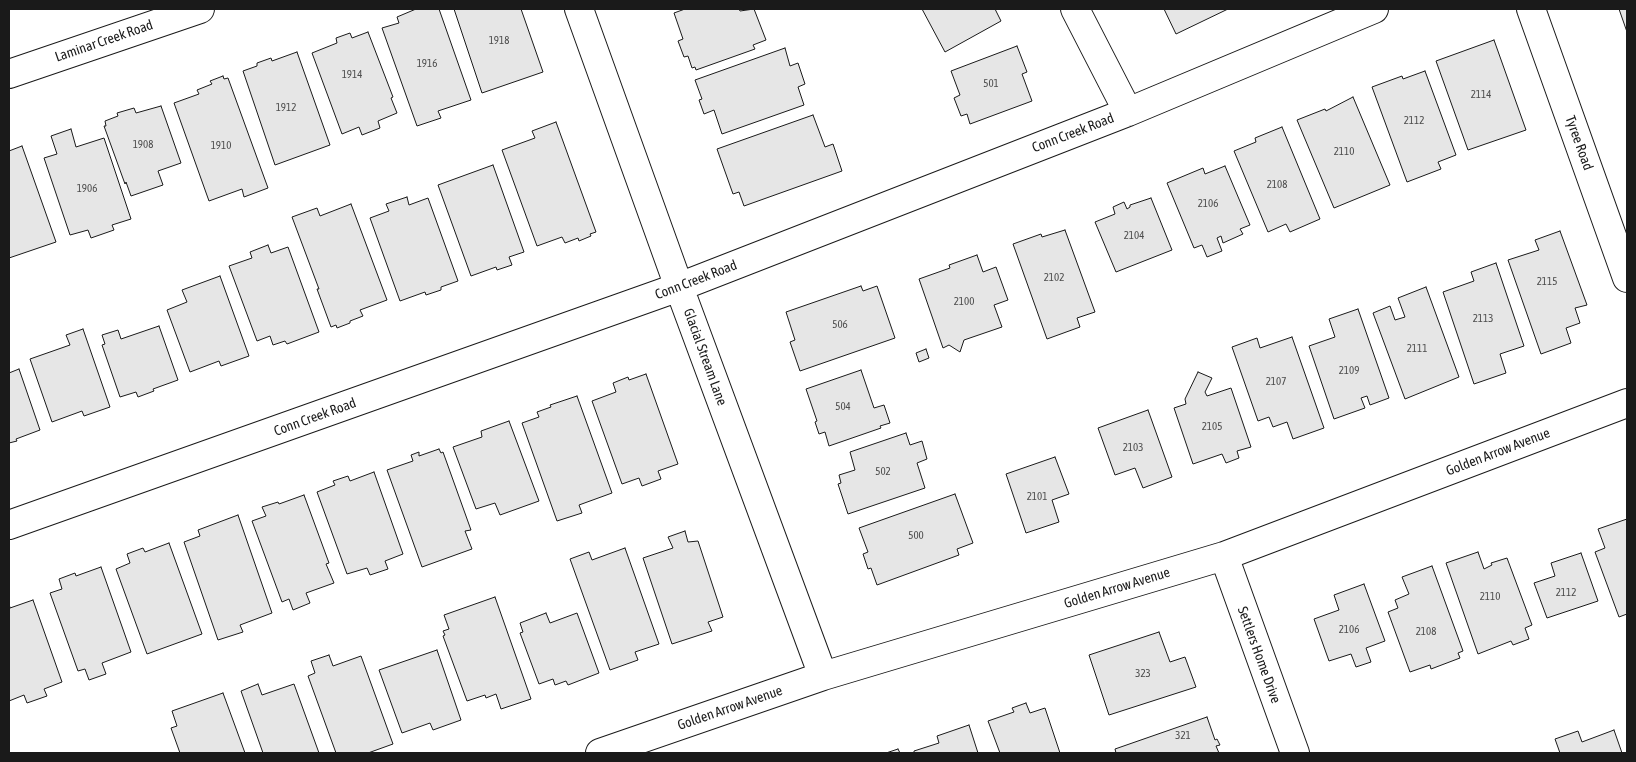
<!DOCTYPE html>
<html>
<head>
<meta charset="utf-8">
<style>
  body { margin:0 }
  #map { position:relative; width:1636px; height:762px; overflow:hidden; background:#fff; font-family:"Asap Condensed",sans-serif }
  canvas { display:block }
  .frame { position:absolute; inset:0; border:10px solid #1a1a1a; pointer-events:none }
</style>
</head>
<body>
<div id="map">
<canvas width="1636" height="762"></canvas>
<div class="frame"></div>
</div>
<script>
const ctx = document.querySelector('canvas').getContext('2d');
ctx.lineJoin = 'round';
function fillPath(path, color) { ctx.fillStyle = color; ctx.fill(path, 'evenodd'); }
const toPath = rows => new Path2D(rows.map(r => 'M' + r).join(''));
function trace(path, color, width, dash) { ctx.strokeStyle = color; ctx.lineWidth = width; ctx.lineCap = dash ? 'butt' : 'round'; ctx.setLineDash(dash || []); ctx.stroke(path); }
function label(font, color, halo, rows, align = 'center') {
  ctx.font = font + ' "Asap Condensed",sans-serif'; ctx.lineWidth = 4; ctx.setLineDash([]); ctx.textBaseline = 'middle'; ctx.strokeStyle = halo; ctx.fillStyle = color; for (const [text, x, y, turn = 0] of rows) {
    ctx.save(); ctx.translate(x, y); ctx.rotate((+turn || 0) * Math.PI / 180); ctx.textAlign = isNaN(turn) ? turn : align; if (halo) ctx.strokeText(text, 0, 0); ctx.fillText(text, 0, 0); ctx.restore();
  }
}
const building = toPath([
  [416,9,439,9,471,100,438,111,441,118,417,126,382,28,399,23,397,17,416,9],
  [454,9,521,9,543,72,482,93,454,9],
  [685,9,739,9,740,11,754,9,766,40,753,45,755,49,696,70,695,67,692,68,688,56,684,57,678,41,683,39,674,13,685,9],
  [922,9,995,9,1001,21,945,52,922,9],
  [1164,9,1228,9,1176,34,1164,9],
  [1619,9,1627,9,1627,32,1619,9],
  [368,32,393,97,391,98,397,113,378,121,380,128,362,135,359,127,342,134,312,53,337,43,336,38,350,33,352,38,368,32],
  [1494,40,1526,130,1468,150,1436,61,1494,40],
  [1017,46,1027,72,1022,74,1032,101,970,124,967,114,961,116,954,98,960,95,951,71,1017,46],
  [785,48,790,66,798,63,805,84,798,87,804,105,722,134,714,110,704,114,699,100,702,99,695,80,785,48],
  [297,52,330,145,275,165,243,71,257,66,257,63,271,58,272,61,297,52],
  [1425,71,1456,155,1438,162,1441,169,1407,182,1372,87,1402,76,1403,79,1425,71],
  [223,76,224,79,228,78,268,188,244,197,242,189,209,201,174,103,199,94,197,90,212,84,210,81,223,76],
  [1353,97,1390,185,1334,208,1297,120,1325,109,1326,111,1353,97],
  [161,106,181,163,158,171,163,185,131,196,126,182,125,184,104,126,106,126,105,121,118,116,117,113,134,108,136,113,161,106],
  [813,115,825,147,833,144,842,171,744,206,739,192,733,194,717,149,813,115],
  [556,122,596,232,590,234,591,236,579,241,578,238,565,243,562,237,537,246,502,150,535,138,532,131,556,122],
  [1282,127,1320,219,1290,232,1286,224,1268,232,1234,151,1256,142,1255,138,1282,127],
  [71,129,76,147,104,138,131,219,112,225,114,230,91,238,88,230,70,235,44,158,57,154,51,136,71,129],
  [22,146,56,242,9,258,9,151,22,146],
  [493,165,524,252,509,257,512,265,497,270,496,267,471,276,438,185,493,165],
  [1225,166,1250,225,1240,229,1243,234,1223,243,1221,236,1217,238,1222,251,1207,257,1202,245,1194,248,1167,183,1203,168,1205,174,1225,166],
  [407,197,409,205,428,198,458,281,441,287,441,290,426,295,425,292,400,301,370,218,389,211,386,204,407,197],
  [1151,198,1172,250,1116,272,1095,222,1115,214,1113,207,1124,202,1127,209,1130,207,1130,205,1151,198],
  [351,204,387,300,360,310,363,316,350,321,350,323,337,328,336,325,331,327,317,289,319,289,292,217,317,208,320,216,351,204],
  [1065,230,1095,312,1077,318,1080,327,1047,339,1013,244,1041,234,1042,237,1065,230],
  [1560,231,1587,305,1575,308,1580,323,1566,328,1571,343,1541,354,1508,260,1539,250,1535,240,1560,231],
  [268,245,271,253,288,247,319,332,287,344,285,341,273,345,270,336,257,341,229,266,252,258,250,252,268,245],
  [977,255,983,272,996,267,1008,300,994,305,1002,327,964,340,960,352,949,345,943,348,919,279,950,268,949,265,977,255],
  [1496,263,1524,346,1500,354,1506,373,1474,384,1443,292,1474,281,1471,272,1496,263],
  [220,276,249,356,221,366,219,361,190,372,167,310,187,302,182,290,220,276],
  [861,286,863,291,877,286,895,338,800,371,790,342,795,340,786,312,861,286],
  [1426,287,1459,377,1405,399,1373,313,1390,306,1395,320,1405,317,1398,298,1426,287],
  [1358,309,1389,398,1370,405,1367,396,1361,398,1365,408,1334,419,1309,346,1335,337,1329,319,1358,309],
  [159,326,178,380,153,389,154,391,138,397,136,392,120,397,102,345,105,344,102,335,118,330,121,339,159,326],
  [83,329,110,407,84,416,82,411,52,422,30,359,70,345,66,335,83,329],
  [1292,337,1324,428,1293,439,1287,422,1273,427,1269,417,1258,421,1232,347,1257,338,1260,348,1292,337],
  [926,349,929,358,919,362,916,353,926,349],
  [19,369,40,430,16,439,17,441,9,443,9,373,19,369],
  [861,370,874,408,884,405,890,423,880,426,881,428,829,446,825,432,819,434,815,422,817,421,806,389,861,370],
  [1198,372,1212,378,1205,392,1207,396,1231,388,1251,447,1237,451,1239,458,1226,463,1222,454,1193,464,1174,408,1186,404,1185,399,1198,372],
  [646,374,678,464,658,471,661,479,642,486,639,478,622,484,592,401,616,392,613,383,628,377,629,380,646,374],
  [577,396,612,493,579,505,582,513,557,521,522,423,539,417,537,412,551,407,550,405,577,396],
  [1148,410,1172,477,1143,488,1135,468,1115,475,1098,428,1148,410],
  [509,421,539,501,500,515,495,503,476,509,453,447,482,437,481,431,509,421],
  [906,433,910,445,922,441,927,459,917,463,925,488,848,514,838,484,841,483,839,475,855,470,850,452,906,433],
  [439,449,441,453,443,452,471,530,465,531,472,549,422,567,387,470,413,461,411,455,419,452,419,456,439,449],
  [1055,457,1069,494,1052,500,1059,522,1026,533,1006,474,1055,457],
  [374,472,403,554,385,561,388,569,370,575,367,568,347,574,317,492,335,485,333,481,348,476,350,481,374,472],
  [955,494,973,543,957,549,959,555,877,585,871,568,868,569,863,554,868,552,859,528,955,494],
  [304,495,329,563,326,564,334,583,306,593,310,603,293,610,289,599,282,602,252,521,266,516,262,507,278,502,279,504,304,495],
  [238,515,272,613,240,625,243,632,218,640,184,542,200,536,198,530,238,515],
  [1627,519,1627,614,1619,617,1595,552,1605,548,1598,529,1627,519],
  [685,531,688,542,698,541,723,617,708,622,712,631,672,644,643,558,673,548,668,537,685,531],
  [169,543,202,634,147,654,116,569,130,563,127,554,143,548,145,552,169,543],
  [625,548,659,644,635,652,638,660,610,670,570,559,589,552,592,560,625,548],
  [1478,552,1484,569,1492,565,1491,563,1507,558,1532,625,1525,628,1529,639,1513,645,1511,641,1478,654,1446,563,1478,552],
  [1581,553,1598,601,1547,618,1534,583,1555,576,1551,563,1581,553],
  [1432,566,1463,651,1458,653,1460,658,1431,669,1430,665,1410,672,1388,612,1398,608,1395,600,1409,594,1402,577,1432,566],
  [101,567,131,652,102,663,106,674,89,680,85,669,78,671,50,593,62,589,59,579,75,573,76,576,101,567],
  [1364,584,1385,641,1366,648,1371,662,1356,667,1351,654,1329,661,1314,619,1339,610,1334,595,1364,584],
  [495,597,531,699,501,709,496,694,486,698,485,695,467,701,443,636,445,635,443,631,449,629,444,615,495,597],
  [33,600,62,682,44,689,47,696,27,703,24,695,9,701,9,603,10,608,33,600],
  [546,613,550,623,577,613,599,673,568,685,566,681,555,685,553,679,539,684,520,633,523,632,520,623,546,613],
  [1159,632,1170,662,1185,657,1196,687,1109,715,1089,655,1159,632],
  [437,650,461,720,433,730,430,723,402,733,379,670,437,650],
  [329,655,333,666,361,656,393,744,368,753,336,753,308,676,315,673,311,661,329,655],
  [258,684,262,695,294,684,319,753,263,753,241,691,258,684],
  [223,693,245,753,180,753,171,728,177,726,172,711,223,693],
  [1026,703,1030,713,1045,708,1060,753,1000,753,988,721,1014,712,1012,708,1026,703],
  [1207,717,1215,740,1217,739,1220,745,1216,746,1219,753,1116,753,1115,749,1207,717],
  [969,725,978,753,914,753,914,751,939,743,937,736,969,725],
  [1614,730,1622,753,1560,753,1555,739,1578,731,1582,742,1614,730],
  [898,749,900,753,886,753,898,749]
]);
fillPath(building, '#e6e6e6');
trace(building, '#1a1a1a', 1);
const minor = toPath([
  [579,9,679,287,823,676],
  [1075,9,1128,112],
  [1531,9,1627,278],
  [9,74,200,9],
  [9,525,679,287,1128,112,1374,9],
  [1224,556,1295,753],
  [600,753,823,676,1224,556,1627,403]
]);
trace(minor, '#1a1a1a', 30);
trace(minor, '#fff', 28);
label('11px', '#4d4d4d', null, [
  ["1918",499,41],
  ["1916",427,64],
  ["1914",352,75],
  ["501",991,84],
  ["2114",1481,95],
  ["1912",286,108],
  ["2112",1414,121],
  ["1908",143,145],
  ["1910",221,146],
  ["2110",1344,152],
  ["2108",1277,185],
  ["1906",87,189],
  ["2106",1208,204],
  ["2104",1134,236],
  ["2102",1054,278],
  ["2115",1547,282],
  ["2100",964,302],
  ["2113",1483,319],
  ["506",840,325],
  ["2111",1417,349],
  ["2109",1349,371],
  ["2107",1276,382],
  ["504",843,407],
  ["2105",1212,427],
  ["2103",1133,448],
  ["502",883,472],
  ["2101",1037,497],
  ["500",916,536],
  ["2112",1566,593],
  ["2110",1490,597],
  ["2106",1349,630],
  ["2108",1426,632],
  ["323",1143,674],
  ["321",1183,736]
]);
label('14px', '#1a1a1a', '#fff', [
  ["Laminar Creek Road",104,41,-19],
  ["Conn Creek Road",1073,133,-21],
  ["Tyree Road",1579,143,70],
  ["Conn Creek Road",696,280,-21],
  ["Glacial Stream Lane",705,357,70],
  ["Conn Creek Road",315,417,-20],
  ["Golden Arrow Avenue",1498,452,-21],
  ["Golden Arrow Avenue",1117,588,-17],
  ["Settlers Home Drive",1259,655,70],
  ["Golden Arrow Avenue",730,708,-19]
]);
</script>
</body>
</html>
